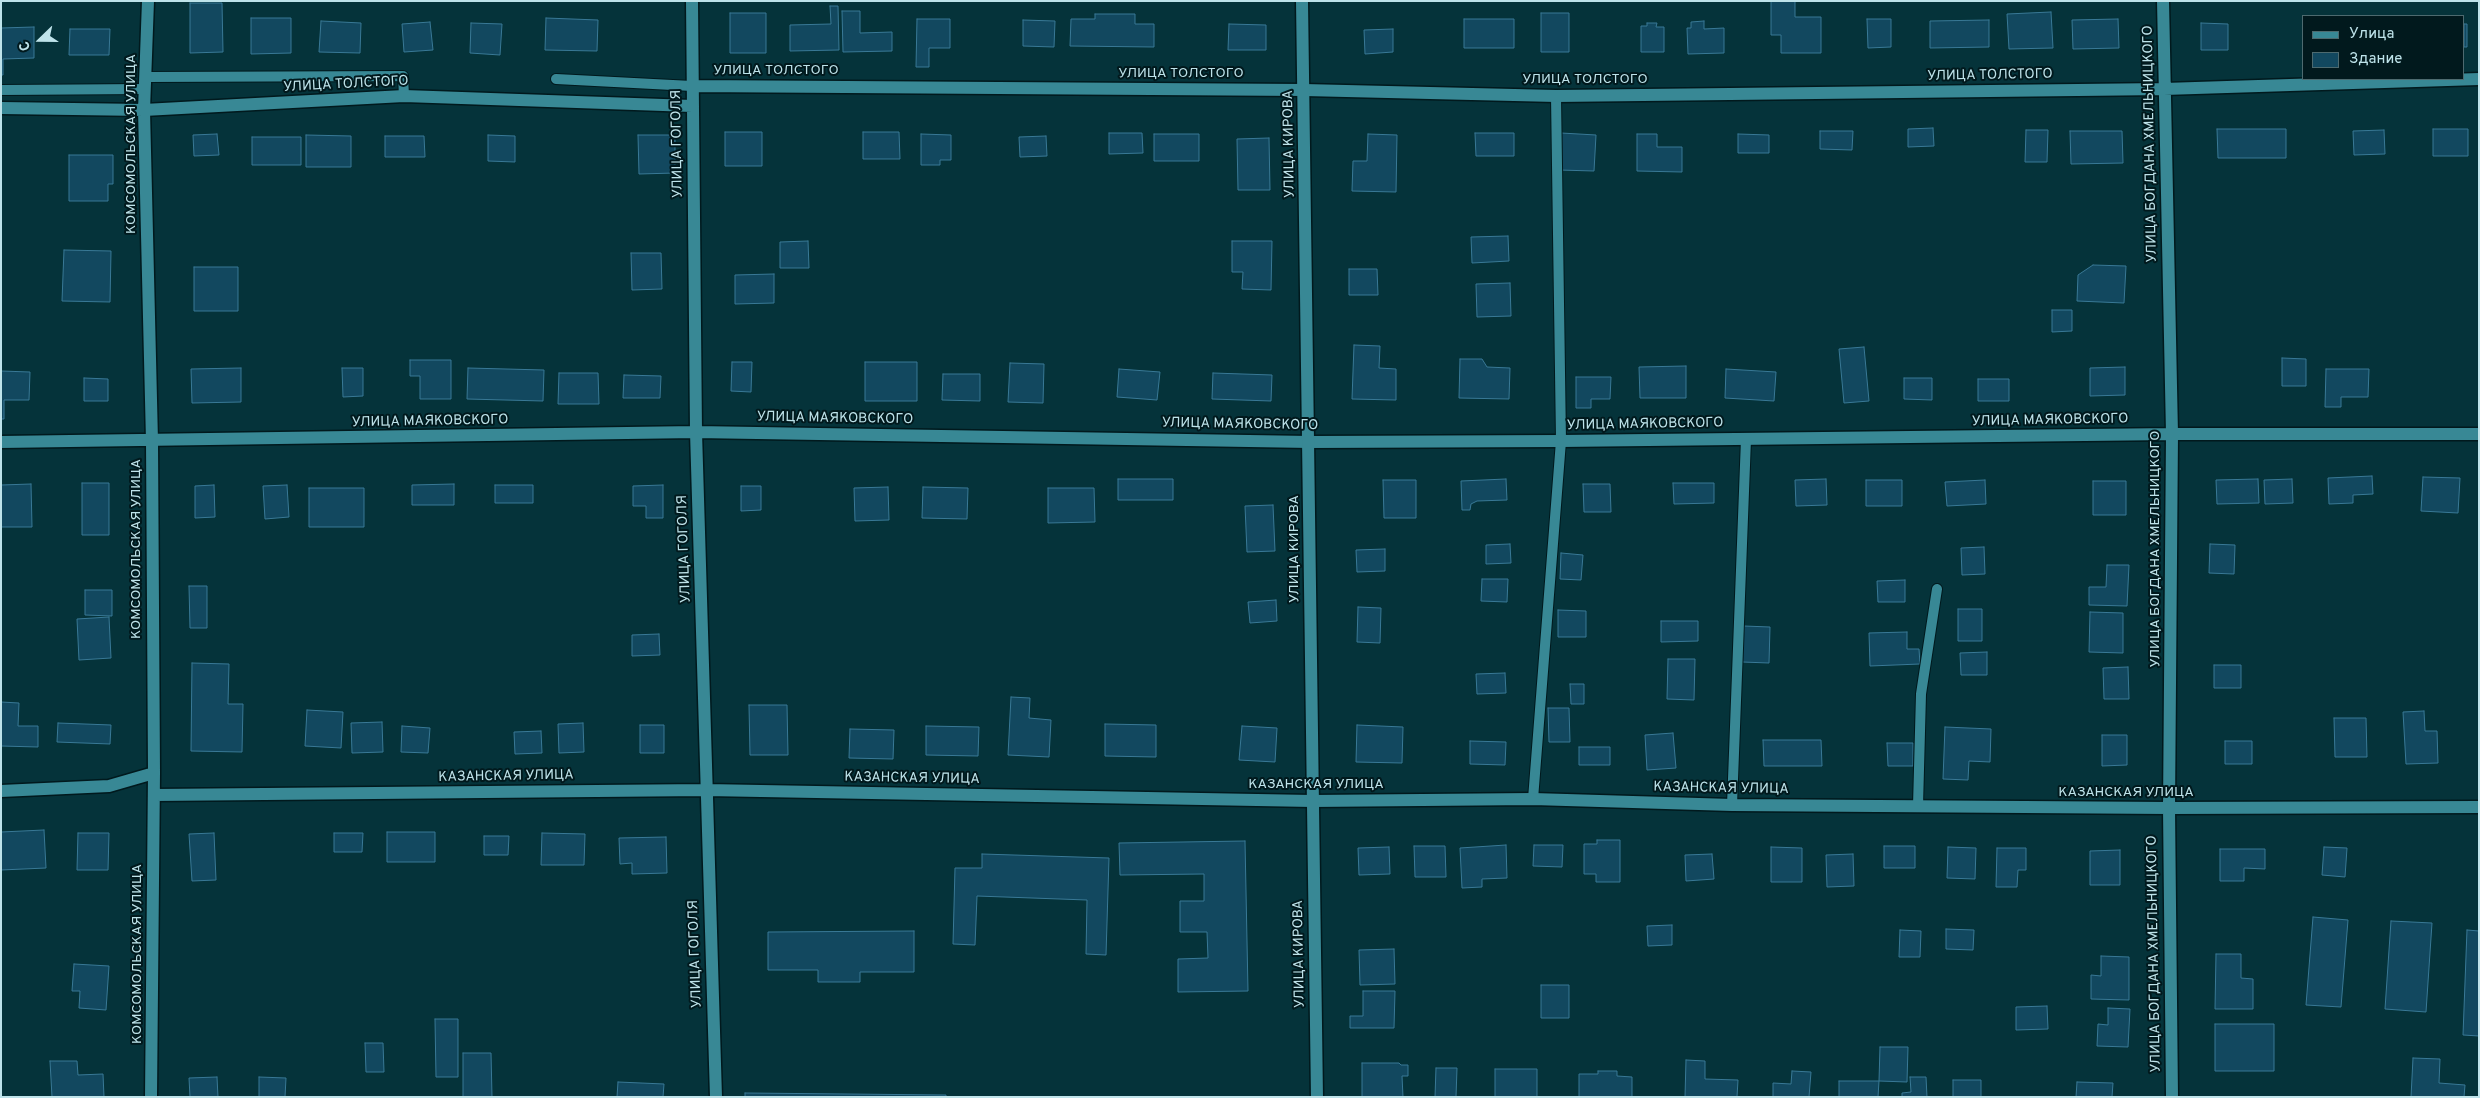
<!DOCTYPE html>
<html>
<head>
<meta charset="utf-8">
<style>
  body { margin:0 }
  #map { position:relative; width:2480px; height:1098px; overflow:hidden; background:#05333a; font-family:Overpass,sans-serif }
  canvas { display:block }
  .frame { position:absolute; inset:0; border:2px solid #bee3ea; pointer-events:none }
  .legend { position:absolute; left:2302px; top:15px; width:162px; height:65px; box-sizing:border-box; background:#01191d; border:1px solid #4d6a6f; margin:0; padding:6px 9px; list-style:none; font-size:15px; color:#bee3ea }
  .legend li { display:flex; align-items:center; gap:10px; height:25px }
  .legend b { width:25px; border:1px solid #4d6a6f }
  .north { position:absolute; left:15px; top:15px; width:50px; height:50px; -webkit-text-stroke:4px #01191d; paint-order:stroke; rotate:248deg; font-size:14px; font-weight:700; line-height:20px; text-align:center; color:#bee3ea }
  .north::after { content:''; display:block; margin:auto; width:18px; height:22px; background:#bee3ea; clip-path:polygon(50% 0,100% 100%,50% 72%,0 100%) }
</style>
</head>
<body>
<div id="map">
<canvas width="2480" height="1098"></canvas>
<div class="frame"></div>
<ul class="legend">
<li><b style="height:6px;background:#388895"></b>Улица</li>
<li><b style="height:14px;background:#12485f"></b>Здание</li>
</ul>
<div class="north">С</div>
</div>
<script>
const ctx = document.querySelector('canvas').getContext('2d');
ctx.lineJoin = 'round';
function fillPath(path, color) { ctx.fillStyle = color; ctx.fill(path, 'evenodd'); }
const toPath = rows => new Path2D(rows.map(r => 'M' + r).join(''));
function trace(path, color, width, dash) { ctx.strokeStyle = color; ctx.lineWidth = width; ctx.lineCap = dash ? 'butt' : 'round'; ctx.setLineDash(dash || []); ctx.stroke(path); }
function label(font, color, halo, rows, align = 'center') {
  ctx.font = font + ' Overpass,sans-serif'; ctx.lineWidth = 4; ctx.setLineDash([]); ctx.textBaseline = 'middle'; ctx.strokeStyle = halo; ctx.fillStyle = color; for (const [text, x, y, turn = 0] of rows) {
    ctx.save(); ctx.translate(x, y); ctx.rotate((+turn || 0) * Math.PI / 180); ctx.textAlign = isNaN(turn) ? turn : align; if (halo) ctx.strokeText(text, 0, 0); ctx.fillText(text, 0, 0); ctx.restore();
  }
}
const building = toPath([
  [1771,1,1795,1,1795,17,1821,17,1821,53,1781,53,1781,35,1771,35,1771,1],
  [190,3,222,3,223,52,190,53,190,3],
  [830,6,838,6,839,50,790,51,790,25,831,24,830,6],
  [842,11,860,11,860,33,892,32,892,51,843,52,842,11],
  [2051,12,2053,48,2009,49,2007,14,2051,12],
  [730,13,766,13,766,53,730,53,730,13],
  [1541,13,1569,13,1569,52,1541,52,1541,13],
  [1095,14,1135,14,1135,24,1154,24,1154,47,1070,46,1071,19,1095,19,1095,14],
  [251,18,291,18,291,53,251,54,251,18],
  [546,18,598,20,597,51,545,50,546,18],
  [917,19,950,19,950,48,929,48,929,67,916,67,917,19],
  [1464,19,1514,19,1514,48,1464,48,1464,19],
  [1867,19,1891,19,1891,47,1868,48,1867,19],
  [2118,19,2119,48,2073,49,2072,20,2118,19],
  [1023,20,1055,21,1054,47,1023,46,1023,20],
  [1989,20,1989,47,1930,48,1930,21,1989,20],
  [321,21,361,23,360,53,319,52,321,21],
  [1704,21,1704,29,1724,28,1724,53,1688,54,1687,28,1691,28,1691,22,1704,21],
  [430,22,433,50,404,52,402,24,430,22],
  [471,23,502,24,500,55,470,53,471,23],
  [1647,23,1657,23,1656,27,1664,27,1664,52,1641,52,1641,26,1647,26,1647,23],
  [2201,23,2228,24,2228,50,2201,50,2201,23],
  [1229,24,1266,25,1266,50,1228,50,1229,24],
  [2464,24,2467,24,2467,47,2464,47,2464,24],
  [34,27,34,58,3,59,3,75,1,75,1,28,34,27],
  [70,29,110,29,109,55,69,55,70,29],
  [1393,29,1393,52,1365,54,1364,30,1393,29],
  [1933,128,1934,146,1908,147,1908,129,1933,128],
  [2217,129,2286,129,2286,158,2218,158,2217,129],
  [2433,129,2468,129,2468,156,2433,156,2433,129],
  [2026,130,2048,130,2047,162,2025,162,2026,130],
  [2384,130,2385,154,2354,155,2353,131,2384,130],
  [1820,131,1853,131,1852,150,1820,149,1820,131],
  [2070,131,2122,131,2123,163,2071,164,2070,131],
  [725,132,762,132,762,166,725,166,725,132],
  [863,132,899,132,900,159,863,159,863,132],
  [1109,133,1142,133,1143,153,1109,154,1109,133],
  [1475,133,1514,133,1514,156,1476,156,1475,133],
  [1561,133,1596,135,1594,171,1559,170,1561,133],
  [217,134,219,155,194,156,193,135,217,134],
  [921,134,951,135,951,160,940,160,940,165,921,165,921,134],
  [1154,134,1199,134,1199,161,1154,161,1154,134],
  [1368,134,1397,135,1396,192,1352,191,1353,161,1367,161,1368,134],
  [1637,134,1657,134,1657,147,1682,147,1682,172,1637,171,1637,134],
  [1738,134,1769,135,1769,153,1738,153,1738,134],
  [306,135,351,136,351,167,306,167,306,135],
  [488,135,515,136,515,162,488,161,488,135],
  [638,135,675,135,675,173,639,174,638,135],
  [385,136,424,136,425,157,385,157,385,136],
  [1046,136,1047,156,1020,157,1019,137,1046,136],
  [252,137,301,137,301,165,252,165,252,137],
  [1269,138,1270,190,1238,190,1237,139,1269,138],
  [69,155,113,155,113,184,108,184,108,201,69,201,69,155],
  [1508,236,1509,261,1472,263,1471,237,1508,236],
  [808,241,809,268,780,268,780,242,808,241],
  [1232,241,1272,241,1271,290,1242,289,1243,272,1232,272,1232,241],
  [64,250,111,251,110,302,62,301,64,250],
  [631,253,661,253,662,289,632,290,631,253],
  [2093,265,2126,266,2124,303,2077,301,2078,275,2093,265],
  [194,267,238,267,238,311,194,311,194,267],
  [1349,269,1377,269,1378,295,1349,295,1349,269],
  [774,274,774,303,735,304,735,275,774,274],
  [1510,283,1511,316,1477,317,1476,284,1510,283],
  [2052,310,2072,310,2072,331,2052,332,2052,310],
  [1354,345,1380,346,1379,368,1396,369,1396,400,1352,399,1354,345],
  [1864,347,1869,401,1844,403,1839,349,1864,347],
  [2282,358,2306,359,2306,386,2282,386,2282,358],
  [1460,359,1482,359,1487,367,1510,368,1509,399,1459,398,1460,359],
  [410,360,451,360,451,399,420,399,420,376,410,376,410,360],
  [732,362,752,362,751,392,731,391,732,362],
  [865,362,917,362,917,401,865,401,865,362],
  [1010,363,1044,364,1043,403,1008,402,1010,363],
  [1686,366,1686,398,1640,398,1639,367,1686,366],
  [2125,367,2125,395,2090,396,2090,368,2125,367],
  [241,368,241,402,192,403,191,369,241,368],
  [342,368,363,368,363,396,343,397,342,368],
  [468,368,544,370,543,401,467,399,468,368],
  [1119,369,1160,372,1157,400,1117,397,1119,369],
  [1726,369,1776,372,1774,401,1725,398,1726,369],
  [2326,369,2369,369,2368,397,2341,397,2341,407,2325,407,2326,369],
  [1,371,30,372,29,400,4,400,4,419,1,419,1,371],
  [559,373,598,373,599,404,558,404,559,373],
  [1213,373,1272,375,1271,401,1212,399,1213,373],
  [943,374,980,374,980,401,942,400,943,374],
  [624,375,661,376,660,398,623,398,624,375],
  [1576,377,1611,377,1610,399,1591,399,1591,408,1576,408,1576,377],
  [84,378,108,379,108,401,84,401,84,378],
  [1904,378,1932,378,1932,400,1904,399,1904,378],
  [1978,379,2009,379,2009,401,1978,401,1978,379],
  [2372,476,2373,494,2353,495,2353,503,2329,504,2328,478,2372,476],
  [2423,477,2460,478,2458,513,2421,511,2423,477],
  [1118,479,1173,479,1173,500,1118,500,1118,479],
  [1506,479,1507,500,1477,501,1471,504,1470,510,1462,510,1461,481,1506,479],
  [1826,479,1827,505,1796,506,1795,480,1826,479],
  [2258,479,2259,503,2217,504,2216,480,2258,479],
  [2292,479,2293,503,2265,504,2264,480,2292,479],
  [1383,480,1416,480,1416,518,1384,518,1383,480],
  [1866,480,1902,480,1902,506,1866,506,1866,480],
  [1985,480,1986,504,1947,506,1945,482,1985,480],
  [2093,481,2126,481,2126,515,2093,515,2093,481],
  [82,483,109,483,109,535,82,535,82,483],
  [1673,483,1714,483,1714,503,1674,504,1673,483],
  [31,484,32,527,1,527,1,485,31,484],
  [454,484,454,505,412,505,412,485,454,484],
  [1583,484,1610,484,1611,512,1584,512,1583,484],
  [214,485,215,517,195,518,195,486,214,485],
  [287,485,289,517,265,519,263,486,287,485],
  [495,485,533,485,533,503,495,503,495,485],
  [663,485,663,518,646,518,646,506,633,506,633,486,663,485],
  [741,486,761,486,761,510,741,511,741,486],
  [888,487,889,520,855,521,854,488,888,487],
  [923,487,968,488,967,519,922,518,923,487],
  [309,488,364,488,364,527,309,527,309,488],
  [1048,488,1094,488,1095,522,1048,523,1048,488],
  [1273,505,1275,551,1247,552,1245,506,1273,505],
  [1510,544,1511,563,1486,564,1486,545,1510,544],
  [2210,544,2235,545,2234,574,2209,573,2210,544],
  [1984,547,1985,574,1962,575,1961,548,1984,547],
  [1385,549,1385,571,1357,572,1356,550,1385,549],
  [1561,553,1583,555,1581,580,1560,579,1561,553],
  [2107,565,2129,565,2127,606,2089,605,2089,587,2106,587,2107,565],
  [1482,579,1508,579,1507,602,1481,601,1482,579],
  [1905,580,1905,602,1878,602,1877,581,1905,580],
  [189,586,207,586,207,628,190,628,189,586],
  [85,590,112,590,112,616,85,615,85,590],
  [1276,600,1277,621,1250,623,1248,602,1276,600],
  [1358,607,1381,608,1380,643,1357,642,1358,607],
  [1958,609,1982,609,1982,641,1958,641,1958,609],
  [1558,610,1586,611,1586,637,1558,637,1558,610],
  [2090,612,2123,613,2123,653,2089,652,2090,612],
  [109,617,111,658,79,660,77,619,109,617],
  [1661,621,1698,621,1698,641,1661,642,1661,621],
  [1744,626,1770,627,1769,663,1742,662,1744,626],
  [1907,632,1907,649,1919,649,1920,664,1870,666,1869,633,1907,632],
  [659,634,660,655,632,656,632,635,659,634],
  [1987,652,1987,675,1961,675,1960,653,1987,652],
  [1668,659,1695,659,1694,700,1667,699,1668,659],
  [192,663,229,664,228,704,243,704,242,752,191,751,192,663],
  [2214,665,2241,665,2241,688,2214,688,2214,665],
  [2128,667,2129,699,2104,699,2103,668,2128,667],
  [1505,673,1506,693,1477,694,1476,674,1505,673],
  [1570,684,1584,684,1584,704,1571,704,1570,684],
  [1011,697,1030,698,1029,718,1051,720,1049,757,1008,755,1011,697],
  [1,702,19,703,18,726,38,726,38,747,1,746,1,702],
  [749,705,787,705,788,755,750,755,749,705],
  [1548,708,1569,708,1570,742,1549,742,1548,708],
  [307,710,343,712,341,748,305,746,307,710],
  [2424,711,2425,731,2437,731,2438,763,2406,764,2403,712,2424,711],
  [2334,718,2366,718,2367,757,2335,757,2334,718],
  [382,722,383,752,352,753,351,723,382,722],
  [58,723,111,725,110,744,57,742,58,723],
  [583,723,584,752,559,753,558,724,583,723],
  [1105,724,1156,725,1156,757,1105,756,1105,724],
  [640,725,664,725,664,753,640,753,640,725],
  [1357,725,1403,727,1402,763,1356,762,1357,725],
  [402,726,430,728,428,753,401,752,402,726],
  [926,726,979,727,978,756,926,755,926,726],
  [1242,726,1277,728,1275,762,1239,760,1242,726],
  [1945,727,1991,729,1990,762,1969,761,1968,780,1943,779,1945,727],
  [850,729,894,730,893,759,849,758,850,729],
  [541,731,542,753,515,754,514,732,541,731],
  [1673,733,1676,768,1647,770,1645,735,1673,733],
  [2102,735,2127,735,2127,765,2102,766,2102,735],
  [1763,740,1821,740,1822,766,1764,766,1763,740],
  [1470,741,1506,742,1505,765,1470,764,1470,741],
  [2225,741,2252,741,2252,764,2225,764,2225,741],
  [1887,743,1913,743,1913,766,1888,766,1887,743],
  [1579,747,1610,747,1610,765,1579,765,1579,747],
  [44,830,46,868,1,870,1,832,44,830],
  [387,832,435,832,435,862,387,862,387,832],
  [78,833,109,833,108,870,77,870,78,833],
  [214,833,216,880,192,881,189,834,214,833],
  [334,833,363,833,362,852,334,852,334,833],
  [542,833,585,834,584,865,541,865,542,833],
  [484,836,509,836,508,855,484,855,484,836],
  [666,837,667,873,632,874,632,863,620,864,619,838,666,837],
  [1597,840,1620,840,1620,882,1596,882,1596,874,1584,874,1584,844,1597,844,1597,840],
  [1245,841,1248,991,1178,992,1178,959,1208,958,1207,932,1180,932,1180,901,1204,901,1204,874,1120,875,1119,843,1245,841],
  [1506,845,1507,878,1482,879,1482,887,1462,888,1460,848,1506,845],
  [1534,845,1563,845,1562,867,1533,866,1534,845],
  [1414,846,1445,846,1446,877,1415,877,1414,846],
  [1884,846,1915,846,1915,868,1884,868,1884,846],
  [1389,847,1390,874,1359,875,1358,848,1389,847],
  [1771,847,1802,848,1802,882,1771,882,1771,847],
  [1948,847,1976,848,1975,879,1947,878,1948,847],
  [2324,847,2347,848,2345,877,2322,875,2324,847],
  [1997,848,2026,848,2026,870,2018,870,2017,887,1996,887,1997,848],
  [2220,849,2265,849,2265,869,2244,868,2244,881,2220,881,2220,849],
  [2120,850,2120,885,2090,885,2090,851,2120,850],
  [982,854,1109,858,1106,955,1086,954,1087,900,977,896,975,945,953,944,955,868,982,868,982,854],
  [1712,854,1714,879,1686,881,1685,855,1712,854],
  [1853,854,1854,886,1827,887,1826,855,1853,854],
  [2313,917,2348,920,2341,1007,2306,1005,2313,917],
  [2391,921,2432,923,2426,1012,2385,1009,2391,921],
  [1672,925,1672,945,1648,946,1647,926,1672,925],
  [1946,929,1974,930,1973,950,1946,949,1946,929],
  [1900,930,1921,931,1920,957,1899,957,1900,930],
  [2467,930,2479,931,2479,1036,2463,1035,2467,930],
  [914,931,914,972,860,972,860,982,818,982,818,970,768,970,768,932,914,931],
  [1394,949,1395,984,1360,985,1359,950,1394,949],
  [2216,954,2241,954,2241,978,2253,979,2253,1009,2215,1009,2216,954],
  [2101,956,2129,957,2129,1000,2091,999,2091,975,2101,976,2101,956],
  [74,964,109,966,106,1010,79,1008,80,991,72,991,74,964],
  [1541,985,1569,985,1569,1018,1541,1018,1541,985],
  [1363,991,1395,991,1394,1028,1350,1028,1350,1016,1363,1016,1363,991],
  [2047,1006,2048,1029,2016,1030,2016,1007,2047,1006],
  [2108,1008,2130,1009,2128,1047,2097,1046,2098,1024,2108,1025,2108,1008],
  [435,1019,458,1019,458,1077,436,1077,435,1019],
  [2215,1024,2274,1024,2274,1071,2215,1071,2215,1024],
  [365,1043,383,1043,384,1072,366,1072,365,1043],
  [1880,1047,1908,1047,1907,1082,1879,1081,1880,1047],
  [463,1053,491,1053,492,1097,463,1097,463,1053],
  [2413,1058,2440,1059,2439,1083,2465,1085,2464,1097,2411,1097,2413,1058],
  [1686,1060,1705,1061,1705,1079,1738,1080,1737,1097,1685,1097,1686,1060],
  [50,1061,77,1061,78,1075,103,1074,104,1097,52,1097,50,1061],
  [1362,1063,1399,1063,1401,1065,1408,1065,1408,1076,1402,1076,1403,1097,1362,1097,1362,1063],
  [1436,1068,1457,1068,1456,1097,1435,1097,1436,1068],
  [1495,1069,1537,1069,1537,1097,1495,1097,1495,1069],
  [1598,1071,1617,1071,1617,1076,1632,1077,1632,1097,1579,1097,1579,1074,1598,1074,1598,1071],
  [1792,1071,1811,1072,1809,1097,1773,1097,1773,1083,1791,1084,1792,1071],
  [217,1077,218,1097,190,1097,189,1078,217,1077],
  [259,1077,286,1078,285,1097,259,1097,259,1077],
  [1910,1077,1926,1077,1927,1097,1902,1097,1902,1093,1911,1092,1910,1077],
  [1953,1080,1981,1080,1981,1097,1953,1097,1953,1080],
  [1839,1081,1879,1081,1878,1097,1839,1097,1839,1081],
  [618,1082,664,1084,663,1097,617,1097,618,1082],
  [2077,1082,2113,1083,2112,1097,2076,1097,2077,1082],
  [745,1093,946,1095,946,1097,745,1097,745,1093]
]);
fillPath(building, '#12485f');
trace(building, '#397996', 1);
const service = toPath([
  [146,77,403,76,404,96],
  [556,79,692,86],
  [1,90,145,89],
  [1533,799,1561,441,1556,96],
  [1732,805,1746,439],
  [1918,806,1921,694,1937,589]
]);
const minor = toPath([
  [148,1,144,110,152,441,154,773,151,1097],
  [692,1,696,432,716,1097],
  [2163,1,2172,434,2169,808,2172,1097],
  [692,86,1304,90,1556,96,2164,89,2479,79],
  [1,108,144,110,404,96,692,106],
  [1,442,696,432,1310,442,1561,441,2172,434,2479,434],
  [1,791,109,786,154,773],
  [154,795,706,790,1312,801,1533,799,1732,805,2169,808,2479,807]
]);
const tertiary = toPath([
  [1302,1,1317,1097]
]);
trace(service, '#01191d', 12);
trace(minor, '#01191d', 15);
trace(tertiary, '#01191d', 15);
trace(service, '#388895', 10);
trace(minor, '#388895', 12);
trace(tertiary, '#388895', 12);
label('14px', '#bee3ea', '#01191d', [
  ["УЛИЦА ТОЛСТОГО",776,71],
  ["УЛИЦА ТОЛСТОГО",1181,74],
  ["УЛИЦА ТОЛСТОГО",1990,76,-1],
  ["УЛИЦА ТОЛСТОГО",1585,80],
  ["УЛИЦА ТОЛСТОГО",346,85,-3],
  ["КОМСОМОЛЬСКАЯ УЛИЦА",132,144,-90],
  ["УЛИЦА ГОГОЛЯ",678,144,-91],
  ["УЛИЦА КИРОВА",1290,144,-91],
  ["УЛИЦА БОГДАНА ХМЕЛЬНИЦКОГО",2151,144,-91],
  ["УЛИЦА МАЯКОВСКОГО",835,419,1],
  ["УЛИЦА МАЯКОВСКОГО",2050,421,-1],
  ["УЛИЦА МАЯКОВСКОГО",430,422,-1],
  ["УЛИЦА МАЯКОВСКОГО",1240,425,1],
  ["УЛИЦА МАЯКОВСКОГО",1645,425,-1],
  ["КОМСОМОЛЬСКАЯ УЛИЦА",137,549,-90],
  ["УЛИЦА ГОГОЛЯ",685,549,-92],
  ["УЛИЦА КИРОВА",1295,549,-90],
  ["УЛИЦА БОГДАНА ХМЕЛЬНИЦКОГО",2156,549,-90],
  ["КАЗАНСКАЯ УЛИЦА",506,777,-1],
  ["КАЗАНСКАЯ УЛИЦА",912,779,1],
  ["КАЗАНСКАЯ УЛИЦА",1316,785],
  ["КАЗАНСКАЯ УЛИЦА",1721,789,1],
  ["КАЗАНСКАЯ УЛИЦА",2126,793],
  ["КОМСОМОЛЬСКАЯ УЛИЦА",138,954,-90],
  ["УЛИЦА ГОГОЛЯ",696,954,-92],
  ["УЛИЦА КИРОВА",1300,954,-91],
  ["УЛИЦА БОГДАНА ХМЕЛЬНИЦКОГО",2155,954,-91]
]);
</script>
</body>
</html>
